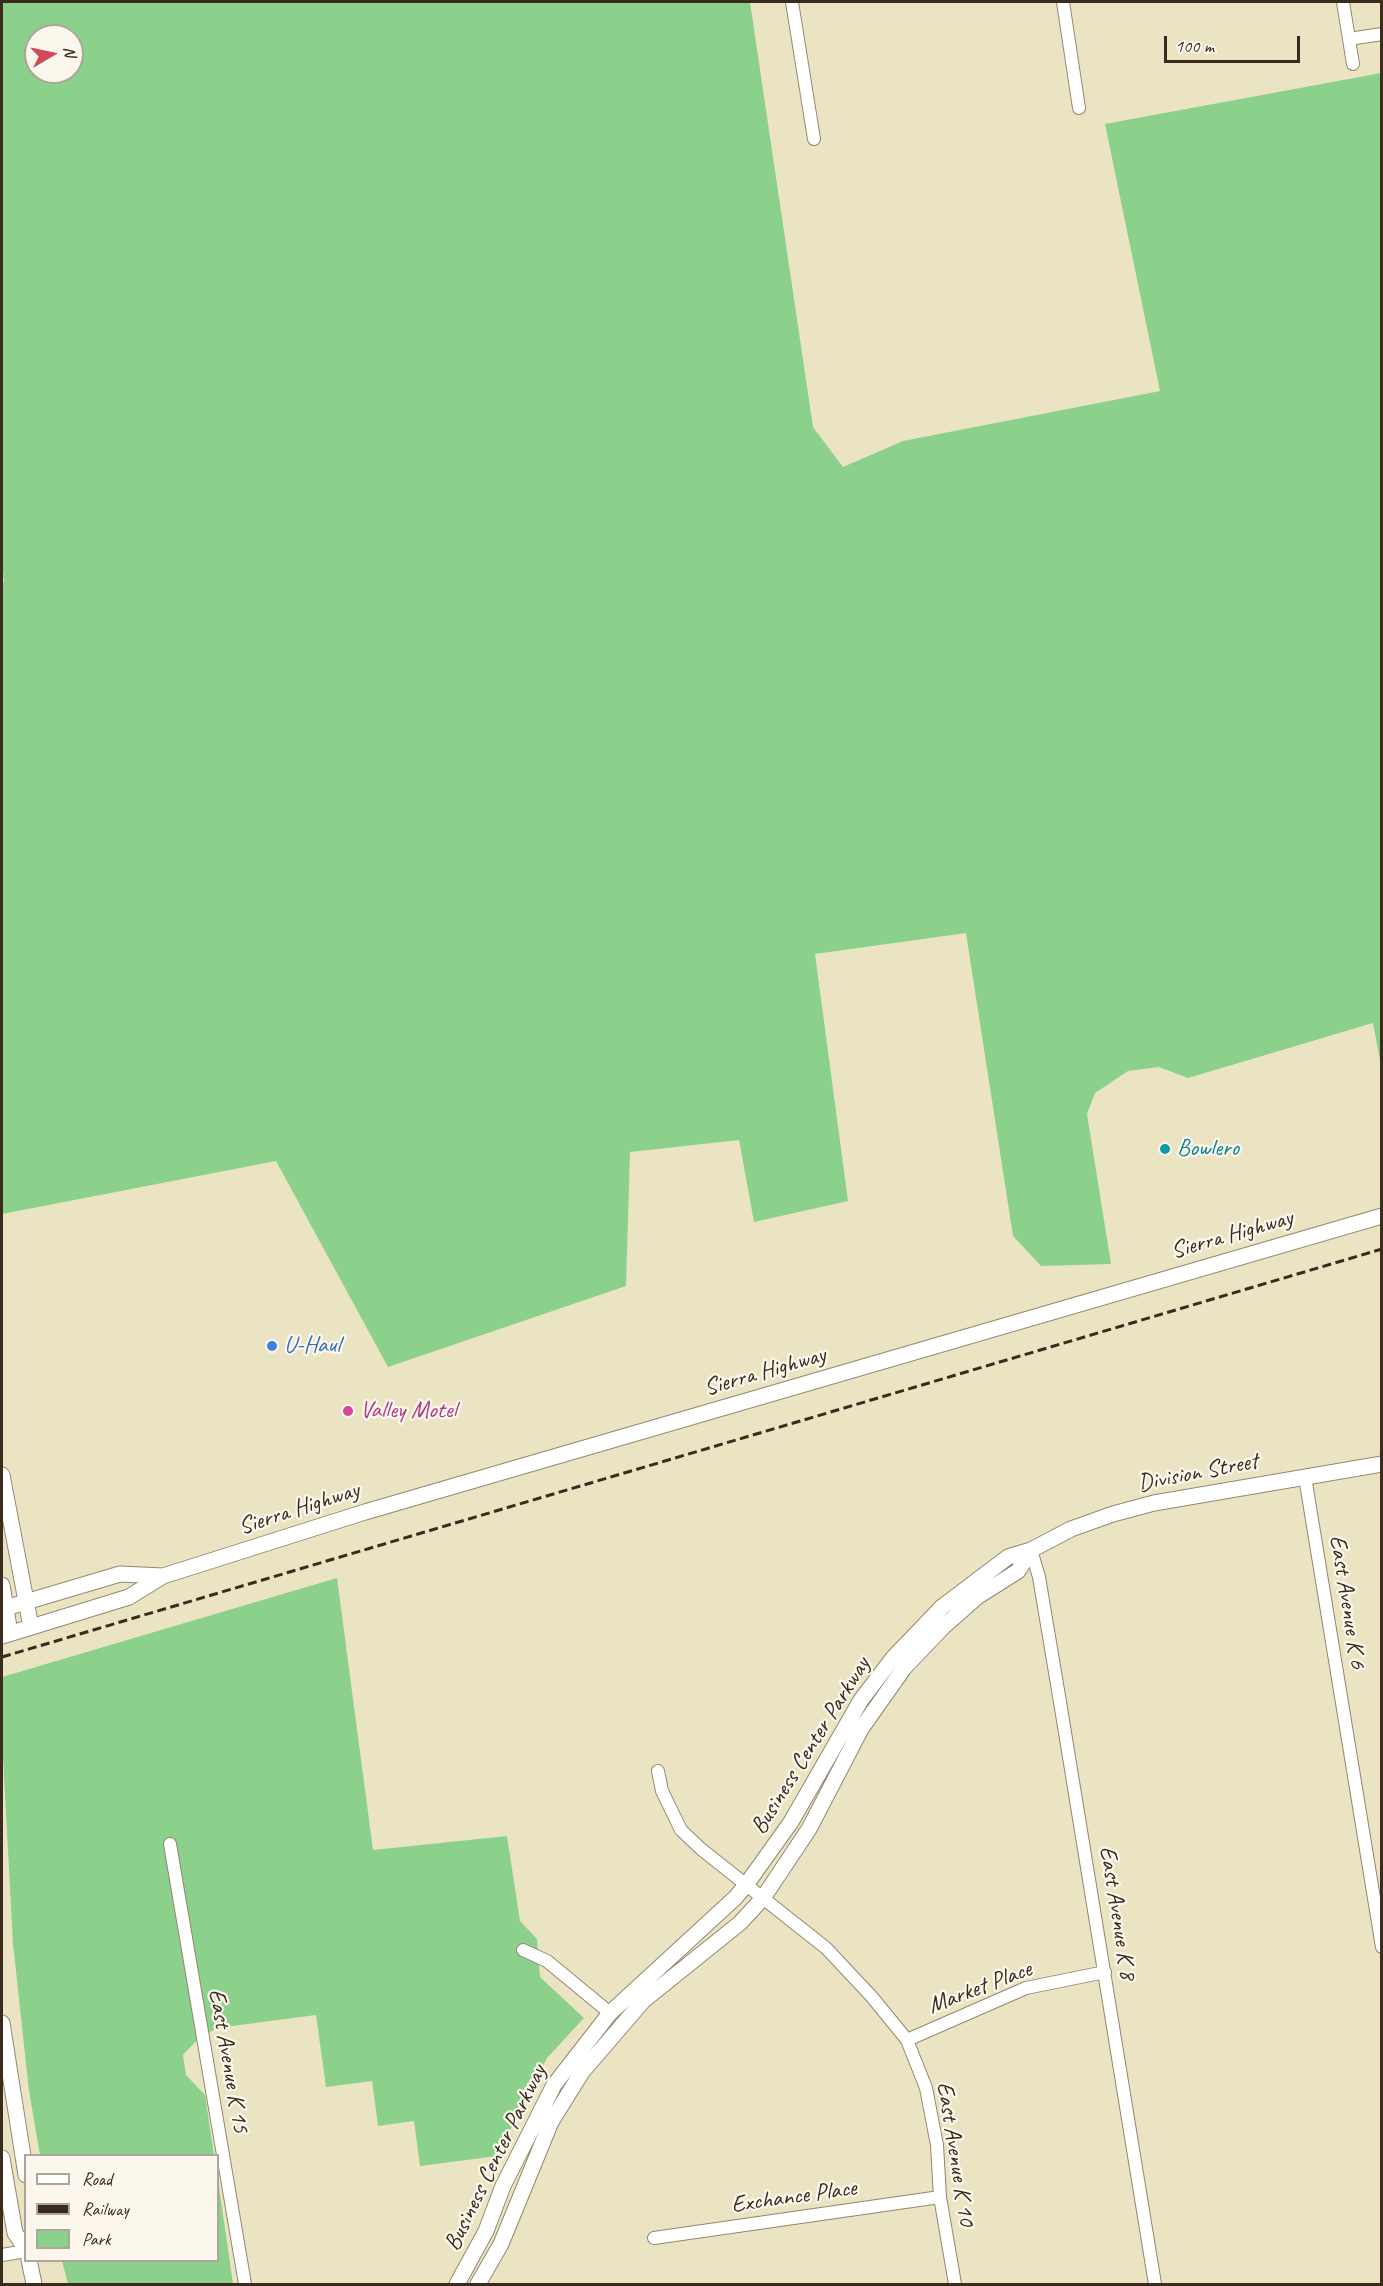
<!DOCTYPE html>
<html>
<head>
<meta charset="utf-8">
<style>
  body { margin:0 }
  #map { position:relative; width:1383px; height:2286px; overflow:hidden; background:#ebe4c3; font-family:Caveat,sans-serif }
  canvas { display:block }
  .frame { position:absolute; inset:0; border:3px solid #3b2a1e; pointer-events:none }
  .legend { position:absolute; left:24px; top:2154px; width:195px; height:108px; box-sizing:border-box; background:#fbf7ec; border:2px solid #aea59a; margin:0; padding:8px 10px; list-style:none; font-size:18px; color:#3b2a1e }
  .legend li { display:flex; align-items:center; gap:12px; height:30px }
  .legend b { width:30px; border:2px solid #aea59a }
  .north { position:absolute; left:24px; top:24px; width:60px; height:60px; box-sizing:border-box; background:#fbf7ec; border:2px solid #aea59a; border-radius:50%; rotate:81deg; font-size:16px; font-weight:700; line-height:24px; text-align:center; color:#3b2a1e }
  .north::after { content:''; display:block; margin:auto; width:21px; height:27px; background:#d1495b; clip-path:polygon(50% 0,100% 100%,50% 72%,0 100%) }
  .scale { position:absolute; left:1164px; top:36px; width:136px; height:27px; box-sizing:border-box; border:3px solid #3b2a1e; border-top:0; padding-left:8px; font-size:18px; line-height:21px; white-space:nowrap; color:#3b2a1e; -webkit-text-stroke:4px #fbf7ec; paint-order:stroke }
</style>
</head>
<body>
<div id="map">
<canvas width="1383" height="2286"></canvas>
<div class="frame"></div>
<ul class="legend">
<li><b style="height:8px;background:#fff"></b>Road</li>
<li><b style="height:8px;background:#3b2a1e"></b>Railway</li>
<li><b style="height:16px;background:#8cd18b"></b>Park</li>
</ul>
<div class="north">N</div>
<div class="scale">100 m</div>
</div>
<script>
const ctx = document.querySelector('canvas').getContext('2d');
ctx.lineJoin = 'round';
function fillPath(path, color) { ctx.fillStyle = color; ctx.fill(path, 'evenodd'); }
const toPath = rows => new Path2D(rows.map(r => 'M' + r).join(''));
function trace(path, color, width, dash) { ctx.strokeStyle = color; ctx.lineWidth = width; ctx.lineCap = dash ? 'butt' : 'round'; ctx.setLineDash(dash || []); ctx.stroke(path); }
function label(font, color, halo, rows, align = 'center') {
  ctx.font = font + ' Caveat,sans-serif'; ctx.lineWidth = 4.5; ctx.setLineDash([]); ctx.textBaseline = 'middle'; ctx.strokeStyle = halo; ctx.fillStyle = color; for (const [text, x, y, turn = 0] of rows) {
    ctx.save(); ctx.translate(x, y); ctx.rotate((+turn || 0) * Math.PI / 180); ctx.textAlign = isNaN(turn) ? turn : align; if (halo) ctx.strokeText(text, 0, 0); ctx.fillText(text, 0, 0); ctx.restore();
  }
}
fillPath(toPath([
  [2,2,750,2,813,427,843,467,903,441,1160,391,1105,124,1381,73,1381,1066,1373,1023,1188,1078,1159,1067,1128,1071,1095,1093,1087,1114,1111,1264,1041,1266,1013,1236,966,933,815,954,848,1201,754,1222,739,1140,630,1152,626,1286,388,1367,276,1161,2,1214,2,583,4,582,2,561],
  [36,36,72,36,72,72,36,72],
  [337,1578,373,1850,507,1836,520,1921,537,1939,540,1977,584,2018,547,2058,497,2156,420,2166,414,2121,378,2126,372,2081,326,2087,316,2015,217,2028,199,2038,183,2055,186,2075,205,2095,214,2155,40,2155,29,2091,13,1944,2,1739,2,1677],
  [218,2180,233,2284,68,2284,62,2261,218,2260]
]), '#8cd18b');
const minor = toPath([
  [792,2,814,139],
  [1063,2,1079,108],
  [1343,2,1353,64],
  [1349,39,1382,34],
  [1305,1477,1382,1947],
  [1031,1550,1039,1577,1060,1702,1155,2284],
  [658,1771,662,1791,681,1830,701,1849,826,1948,872,1997,907,2040,926,2088,937,2145,940,2197,955,2284],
  [170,1844,245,2284],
  [523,1950,547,1961,610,2013],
  [907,2040,1026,1988,1105,1972],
  [654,2238,940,2197],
  [2,2255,26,2251]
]);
const major = toPath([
  [2,1475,31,1627],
  [2,1585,10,1633],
  [2,1609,120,1574,163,1576],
  [2,1636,129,1597,163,1576,365,1512,1382,1216],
  [2,2023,26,2175],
  [2,2158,15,2233,26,2249],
  [29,2260,34,2284],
  [457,2284,486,2231,503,2186,554,2085,610,2013,735,1898,746,1885,791,1822,861,1700,893,1658,942,1607,1008,1557,1031,1550,1071,1529,1113,1514,1154,1503,1382,1464],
  [478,2284,501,2244,551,2122,582,2072,643,2001,740,1923,763,1898,809,1829,861,1729,904,1668,944,1626,977,1597,1018,1571,1031,1550]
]);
trace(minor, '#938770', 14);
trace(major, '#938770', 17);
trace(minor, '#fff', 12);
trace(major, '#fff', 15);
trace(toPath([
  [2,1657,1382,1249]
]), '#3b2a1e', 3, [9, 4.5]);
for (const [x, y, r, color] of [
  [1165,1149,6,"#0f9aa8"],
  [272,1346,6,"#3f7fe0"],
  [348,1411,6,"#d1479c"]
]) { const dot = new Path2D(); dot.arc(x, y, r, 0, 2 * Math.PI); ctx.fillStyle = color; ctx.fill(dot); trace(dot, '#fbf7ec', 2); }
label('24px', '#0d838f', '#fbf7ec', [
  ["Bowlero",1177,1149]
], 'left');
label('24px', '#3b2a1e', '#fbf7ec', [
  ["Sierra Highway",1232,1235,-16],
  ["Sierra Highway",765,1372,-16],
  ["Division Street",1198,1473,-11],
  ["Sierra Highway",299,1509,-18],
  ["East Avenue K 6",1347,1602,81],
  ["Business Center Parkway",811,1746,-58],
  ["East Avenue K 8",1117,1913,81],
  ["Market Place",980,1988,-21],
  ["East Avenue K 15",228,2061,80],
  ["East Avenue K 10",955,2154,81],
  ["Business Center Parkway",496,2158,-64],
  ["Exchance Place",794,2197,-8]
]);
label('24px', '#366cbe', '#fbf7ec', [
  ["U-Haul",284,1346]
], 'left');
label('24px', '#b23c85', '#fbf7ec', [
  ["Valley Motel",360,1411]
], 'left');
</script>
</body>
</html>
